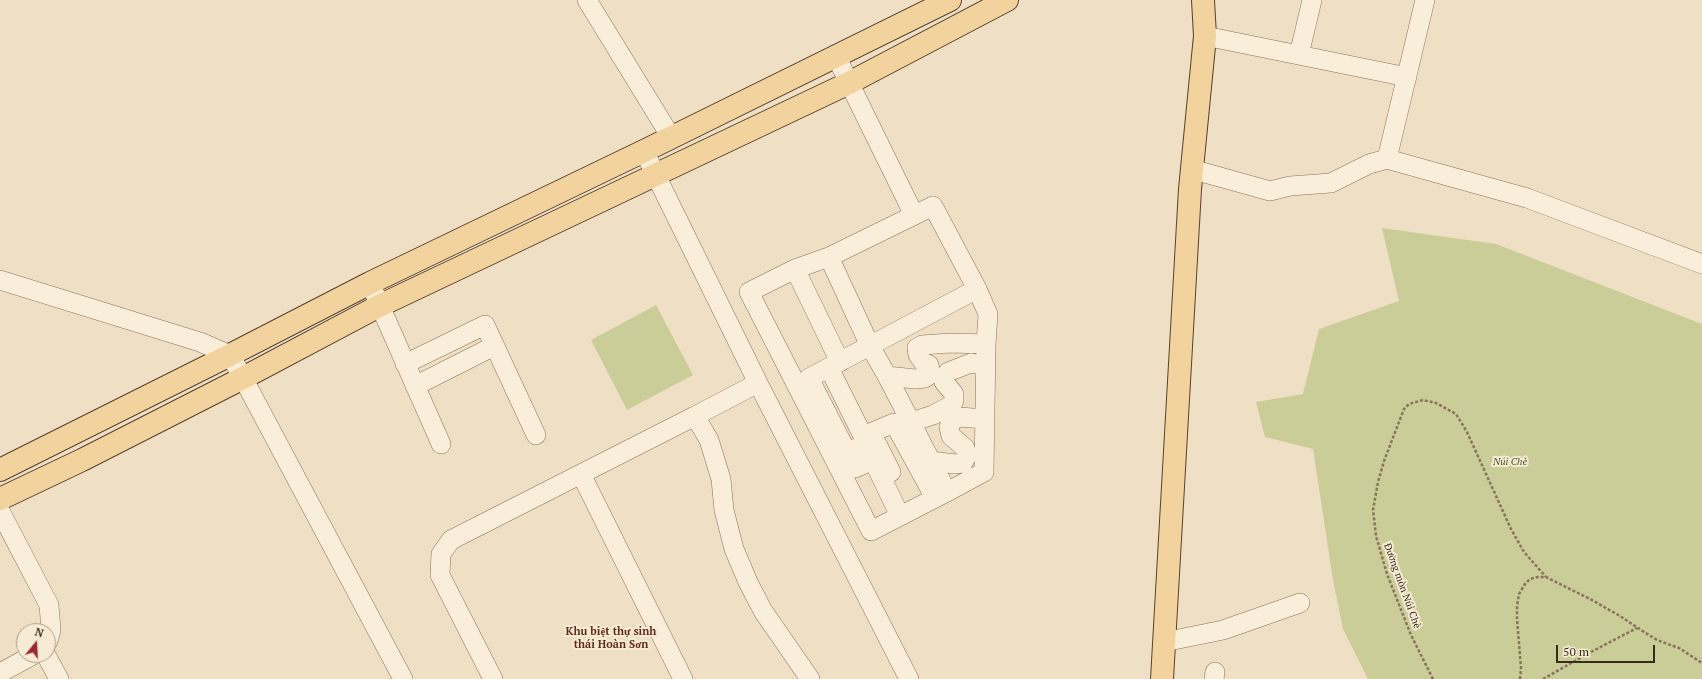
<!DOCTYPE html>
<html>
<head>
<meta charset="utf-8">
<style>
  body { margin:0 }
  #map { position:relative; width:1702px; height:679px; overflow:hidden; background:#efe0c5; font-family:"PT Serif",serif }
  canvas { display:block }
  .north { position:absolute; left:16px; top:623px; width:40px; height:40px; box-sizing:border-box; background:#f6ebd5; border:1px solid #ab9e8c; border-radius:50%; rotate:18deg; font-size:11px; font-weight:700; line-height:16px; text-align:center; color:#3a2b1f }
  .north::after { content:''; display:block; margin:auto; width:14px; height:18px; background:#9a2a30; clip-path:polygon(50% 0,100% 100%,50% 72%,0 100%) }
  .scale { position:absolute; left:1556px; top:645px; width:99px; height:18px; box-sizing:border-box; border:2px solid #3a2b1f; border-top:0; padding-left:5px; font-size:12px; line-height:14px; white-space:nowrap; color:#3a2b1f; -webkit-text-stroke:3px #f6ebd5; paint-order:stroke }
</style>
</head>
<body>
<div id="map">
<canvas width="1702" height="679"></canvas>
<div class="north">N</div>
<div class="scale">50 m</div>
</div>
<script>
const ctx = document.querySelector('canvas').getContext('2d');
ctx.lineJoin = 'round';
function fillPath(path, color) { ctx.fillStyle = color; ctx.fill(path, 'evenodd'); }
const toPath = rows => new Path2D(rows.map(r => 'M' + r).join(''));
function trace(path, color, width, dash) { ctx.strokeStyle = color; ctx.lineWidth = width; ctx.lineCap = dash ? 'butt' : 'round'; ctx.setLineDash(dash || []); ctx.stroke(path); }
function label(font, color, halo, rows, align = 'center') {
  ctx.font = font + ' "PT Serif",serif'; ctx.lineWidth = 4; ctx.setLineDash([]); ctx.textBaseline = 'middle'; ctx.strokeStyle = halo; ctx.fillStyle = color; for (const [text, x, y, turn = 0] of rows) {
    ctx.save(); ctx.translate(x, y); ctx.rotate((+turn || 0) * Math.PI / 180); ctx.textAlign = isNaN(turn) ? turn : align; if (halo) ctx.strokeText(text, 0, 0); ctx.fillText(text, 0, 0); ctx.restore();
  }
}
fillPath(toPath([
  [1382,228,1496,244,1702,324,1702,679,1368,679,1343,629,1333,580,1313,449,1265,437,1256,402,1303,394,1319,329,1399,301],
  [656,305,693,375,627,410,591,340]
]), '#cacd98');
const minor = toPath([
  [587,0,671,137],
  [1205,36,1407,77],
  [1299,55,1312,0],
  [836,56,914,215],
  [644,151,758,383,909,679],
  [1387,159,1425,0],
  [1191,169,1270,191,1290,186,1331,183,1369,164,1387,159,1527,198,1702,264],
  [933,206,977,289,988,314,986,344,984,472,947,492,871,531,749,292,795,269,829,257,933,206],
  [829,257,870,346,887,376,947,492],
  [795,269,840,362],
  [0,280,200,342,230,355,243,378,403,679],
  [370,283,441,444],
  [405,364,485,325,536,435],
  [829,368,863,436,894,423,935,498],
  [887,376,915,379,925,378,929,375,930,370,929,365,923,362,918,355,917,348,922,345,951,343,986,344],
  [415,386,494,346],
  [695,416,758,383],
  [911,422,933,415,952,405,954,400,954,394,944,382,945,377,948,372,971,363,986,366],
  [856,448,858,453,877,444,891,472],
  [931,461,955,464,963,463,967,455,965,448,951,436,949,427,953,420,960,417,984,419],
  [581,474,683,679],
  [0,511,49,605,51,630,48,641],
  [900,516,873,460,855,468,809,378,977,289],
  [1164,642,1223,630,1300,603],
  [46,655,59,679],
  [0,673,33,655],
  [493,679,440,575,441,554,451,540,695,416,709,440,721,479,724,510,734,549,748,582,763,611,810,679],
  [1214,679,1215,672]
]);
const major = toPath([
  [0,470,230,355,370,283,644,151,950,0],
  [0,499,82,460,243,378,379,306,849,83,1007,0],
  [1162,679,1190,189,1205,36,1203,0]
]);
trace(minor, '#8a725b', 20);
trace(major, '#58402f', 24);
trace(toPath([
  [1433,679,1411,635,1387,574,1376,536,1373,510,1378,482,1384,461,1404,409,1409,404,1423,400,1436,403,1456,414,1467,432,1511,529,1524,552,1546,577],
  [1520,679,1521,668,1517,619,1517,606,1519,594,1525,584,1530,579,1538,577,1546,577,1590,599,1620,616,1644,632,1657,640,1679,648,1702,663],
  [1543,679,1589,653,1637,628]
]), '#8a725b', 2.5, [3, 2]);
trace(minor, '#f9eed9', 19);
trace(major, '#f2d39d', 22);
label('italic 10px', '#4d5725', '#f6ebd5', [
  ["Núi Chè",1510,462]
]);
label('10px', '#3a2b1f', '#f6ebd5', [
  ["Đường mòn Núi Chè",1402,586,70]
]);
label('bold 11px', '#67291d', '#f6ebd5', [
  ["Khu biệt thự sinh",611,632],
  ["thái Hoàn Sơn",611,645]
]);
</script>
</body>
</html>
